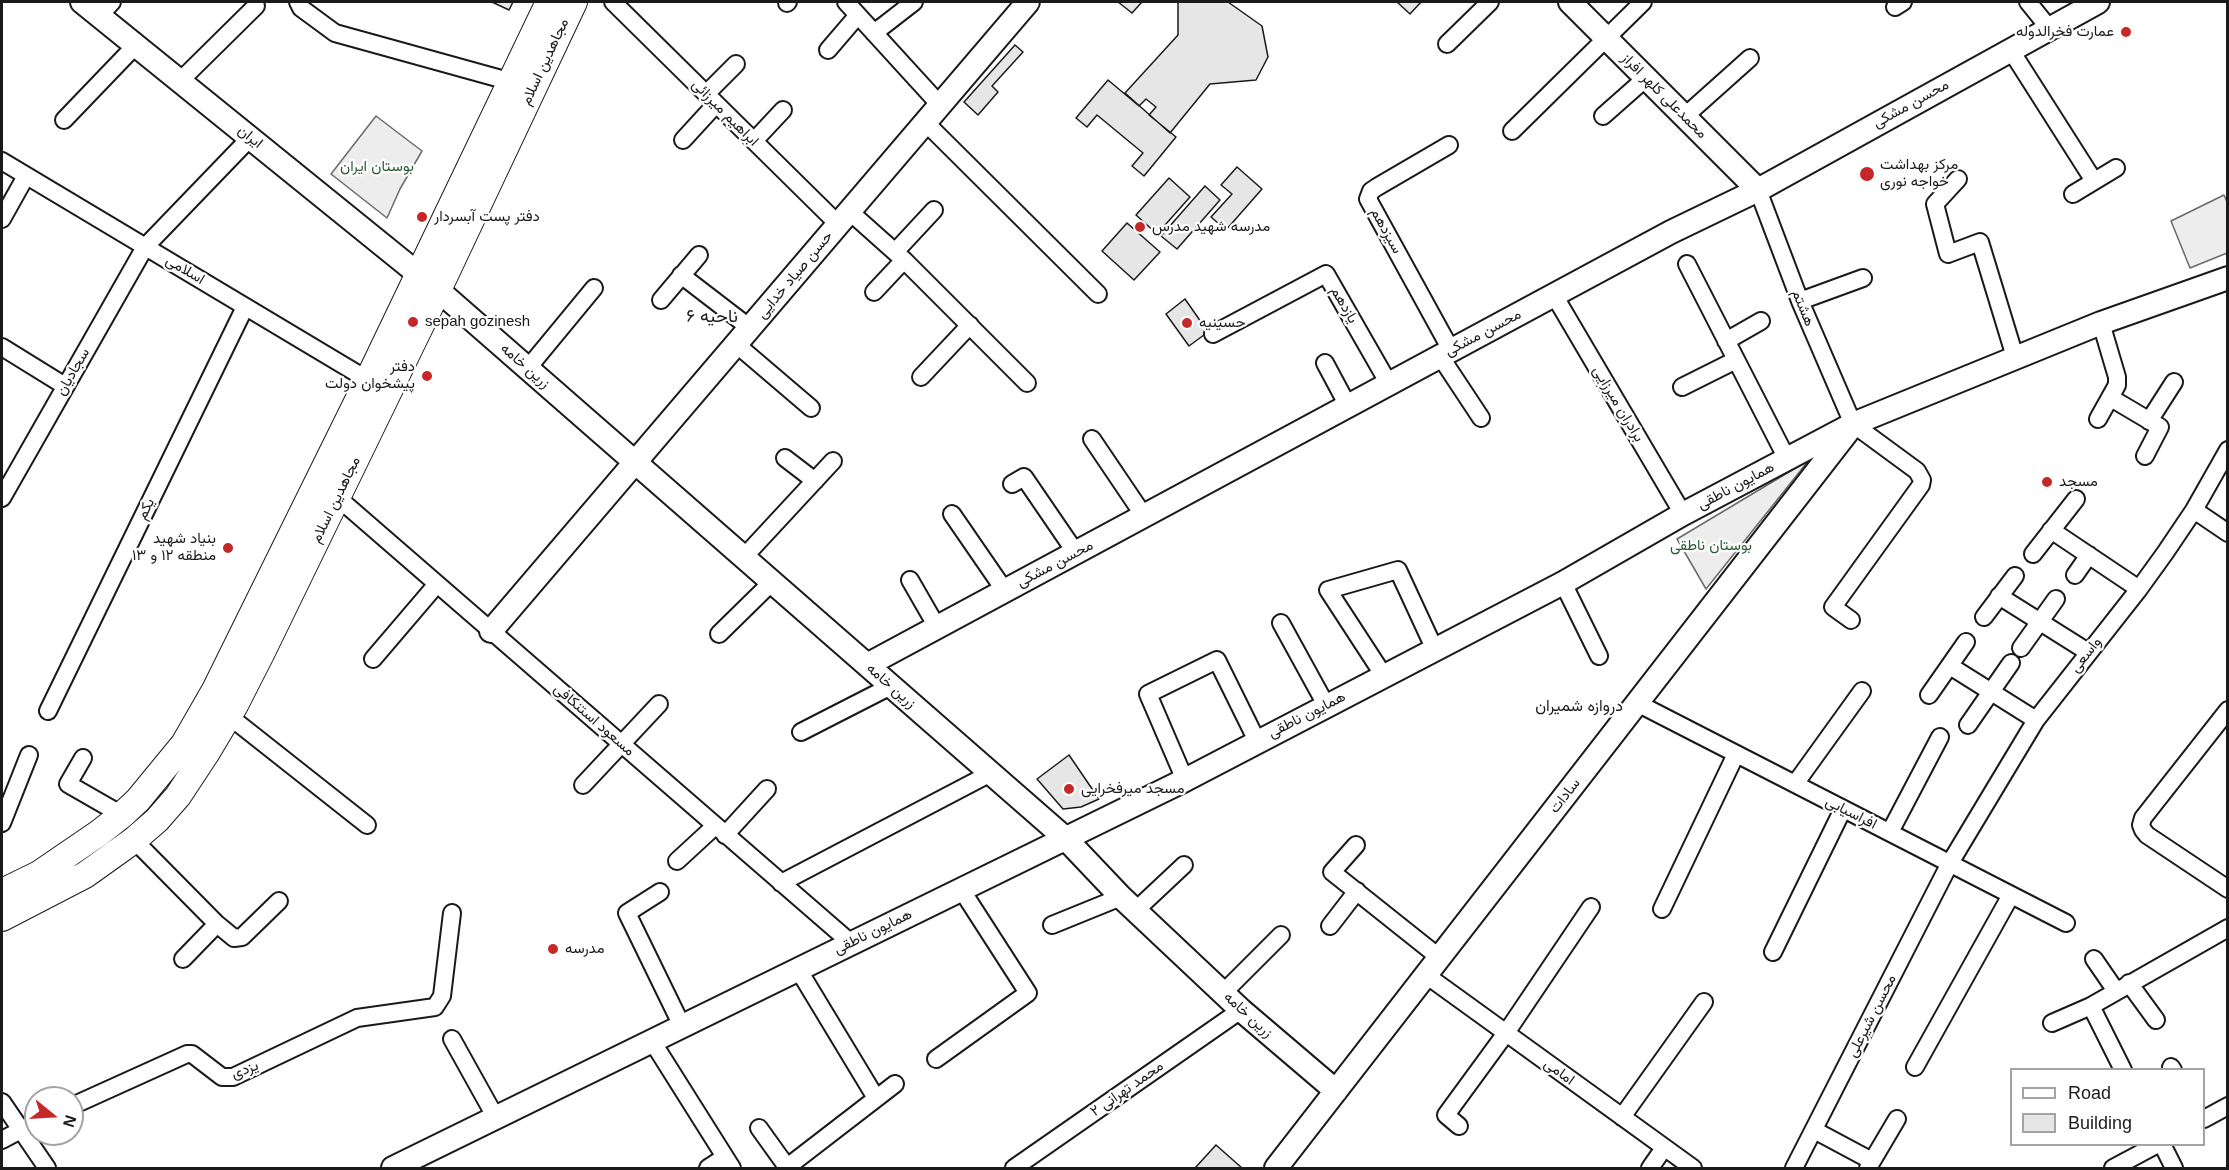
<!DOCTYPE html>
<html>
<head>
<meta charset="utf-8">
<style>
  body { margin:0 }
  #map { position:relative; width:2229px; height:1170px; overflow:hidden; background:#fff; font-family:Arial,sans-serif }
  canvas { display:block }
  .frame { position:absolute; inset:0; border:3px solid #1a1a1a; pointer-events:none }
  .legend { position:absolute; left:2010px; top:1068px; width:195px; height:78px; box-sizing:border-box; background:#fff; border:2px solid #a3a3a3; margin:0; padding:8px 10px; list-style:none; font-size:18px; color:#1a1a1a }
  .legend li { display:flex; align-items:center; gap:12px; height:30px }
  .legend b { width:30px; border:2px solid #a3a3a3 }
  .north { position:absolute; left:24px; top:1086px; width:60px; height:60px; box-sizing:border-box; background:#fff; border:2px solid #a3a3a3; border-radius:50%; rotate:108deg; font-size:16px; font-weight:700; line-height:24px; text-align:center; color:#1a1a1a }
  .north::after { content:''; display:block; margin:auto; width:21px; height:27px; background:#c62828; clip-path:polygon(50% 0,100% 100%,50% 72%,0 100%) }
</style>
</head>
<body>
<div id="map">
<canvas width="2229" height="1170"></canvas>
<div class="frame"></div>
<ul class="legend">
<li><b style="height:8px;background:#fff"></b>Road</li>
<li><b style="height:16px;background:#e6e6e6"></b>Building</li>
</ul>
<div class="north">N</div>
</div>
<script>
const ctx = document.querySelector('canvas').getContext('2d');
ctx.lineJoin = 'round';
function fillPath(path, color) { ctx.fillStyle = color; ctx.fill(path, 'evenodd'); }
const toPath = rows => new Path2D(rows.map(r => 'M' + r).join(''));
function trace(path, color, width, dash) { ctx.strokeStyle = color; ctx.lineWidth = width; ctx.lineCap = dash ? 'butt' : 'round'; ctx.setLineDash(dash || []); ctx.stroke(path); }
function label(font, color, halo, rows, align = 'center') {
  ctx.font = font + ' Arial,Vazirmatn,sans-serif'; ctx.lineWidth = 4.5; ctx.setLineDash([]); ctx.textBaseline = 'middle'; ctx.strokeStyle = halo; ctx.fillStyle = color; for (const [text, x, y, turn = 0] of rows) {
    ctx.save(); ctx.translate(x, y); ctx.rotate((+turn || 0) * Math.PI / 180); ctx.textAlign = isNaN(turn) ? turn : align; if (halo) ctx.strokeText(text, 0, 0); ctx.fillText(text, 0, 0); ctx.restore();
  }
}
const built = toPath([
  [376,116,422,151,400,189,387,218,331,174,376,116],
  [2224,195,2227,202,2227,253,2190,268,2171,221,2224,195],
  [1809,460,1706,589,1677,539,1809,460]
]);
fillPath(built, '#ededed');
trace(built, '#6a6a6a', 1.5);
const building = toPath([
  [492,2,513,2,509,10,492,2],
  [1118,2,1142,2,1132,13,1118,2],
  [1178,2,1228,2,1262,26,1268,57,1256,80,1210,84,1170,133,1125,93,1178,35,1178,2],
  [1397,2,1421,2,1410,14,1397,2],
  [1015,45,1023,52,992,86,998,92,978,115,964,102,1015,45],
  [1108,80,1139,106,1146,99,1156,107,1149,115,1176,137,1144,176,1132,166,1143,153,1097,115,1087,127,1076,118,1108,80],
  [1237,167,1262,189,1226,230,1211,217,1232,194,1221,185,1237,167],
  [1169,178,1190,197,1157,234,1136,215,1169,178],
  [1205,186,1220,200,1177,249,1161,236,1205,186],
  [1127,223,1160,252,1134,280,1102,251,1127,223],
  [1185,299,1208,332,1189,346,1166,314,1185,299],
  [1069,755,1099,799,1081,807,1063,809,1037,779,1069,755],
  [1216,1145,1242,1168,1195,1168,1216,1145]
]);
fillPath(building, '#e6e6e6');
trace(building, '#1a1a1a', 1.5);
const street = toPath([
  [298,2,301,8,335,33,512,82],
  [613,2,838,224],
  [846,2,940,105],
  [2028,2,2049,28],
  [787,3,788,2],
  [1895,7,1903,2],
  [99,16,112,2],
  [874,33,914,2],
  [1447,44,1490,2],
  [2010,49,2094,181],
  [828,50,858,15],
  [180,81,256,6],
  [706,94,736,64],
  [1603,116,1646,78],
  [1684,117,1750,58],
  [64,120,136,45],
  [925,122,1098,294],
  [1512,131,1643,2],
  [683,140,716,104],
  [754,141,783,110],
  [1449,145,1377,187,1371,191,1368,199,1451,350],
  [2,161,368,380],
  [1958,179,1935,204,1948,254,1980,242,2015,357],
  [1758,190,1800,301,1853,424,1917,471,1922,480,1921,485,1833,607,1851,620],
  [2073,194,2116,168],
  [849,211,904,260,1027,383],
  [2,219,26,176],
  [895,252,934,210],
  [1687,264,1787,459],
  [681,275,750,328],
  [874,292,904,260],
  [1554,295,1683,514],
  [661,300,699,255],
  [1800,301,1863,278],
  [1213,334,1326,274,1389,384],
  [1726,341,1761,321],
  [736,344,811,408],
  [2,347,65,386],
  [1440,356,1481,418],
  [1325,363,1348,406],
  [528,368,594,288],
  [921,377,970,325],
  [1682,387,1736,360],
  [2111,398,2160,427,2145,456],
  [2098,419,2117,385,2117,377,2101,323],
  [2149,421,2174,382],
  [1092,439,1144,516],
  [785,458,815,481],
  [1012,484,1024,477,1076,553],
  [337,497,851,943],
  [2,498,145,247,250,138],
  [2194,510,2228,533],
  [952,514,1005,591],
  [2051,530,2139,589],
  [2033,554,2076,499],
  [744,557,833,461],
  [2075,575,2089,555],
  [910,580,937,627],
  [1563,583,1599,656],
  [1999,596,2088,652],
  [1984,617,2015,576],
  [1281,623,1326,705],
  [719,634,772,582],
  [2021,648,2056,599],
  [373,659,437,584],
  [1950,666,2036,720],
  [1384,676,1328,590,1398,570,1435,650],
  [1929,695,1966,642],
  [1637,703,2066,923],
  [2228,710,2143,818,2141,825,2143,830,2147,835,2228,889],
  [48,711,245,307],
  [229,716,367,825],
  [1968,725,2011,663],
  [801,732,891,686],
  [83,758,68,784,122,815],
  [1185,780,1148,694,1217,660,1257,741],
  [1795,784,1862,691],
  [583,785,659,704],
  [2,823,29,755],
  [1890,832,1940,737],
  [725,835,767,789],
  [134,840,217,924,234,938,242,937,279,901],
  [1356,845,1332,872,1440,958],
  [677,861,715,826],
  [781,883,991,773],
  [660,892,627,913,682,1026],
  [1662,909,1736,754],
  [1135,911,1184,865],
  [1052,925,1121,897],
  [1330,926,1357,891],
  [1773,952,1843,809],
  [183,959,217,924],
  [2094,959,2116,991],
  [798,969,876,1098],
  [1426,975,1693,1168],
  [2129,983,2156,1020],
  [1223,993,1281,935],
  [2091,1006,2123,1070],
  [2052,1023,2091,1006,2228,928],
  [452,1039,496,1118],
  [652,1041,732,1168],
  [936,1059,1028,993,961,889],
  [1915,1067,2011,895],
  [2171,1067,2173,1070],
  [2,1102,47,1168],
  [72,1106,187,1054,192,1054,222,1077,233,1077,357,1018,435,1007,442,996,452,913],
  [1622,1117,1704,1002],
  [2204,1119,2228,1106],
  [1459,1126,1446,1115,1506,1033,1591,907],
  [759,1128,787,1167],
  [1814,1130,1872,1161],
  [2,1140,36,1122],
  [2162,1144,2174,1168],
  [708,1168,725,1157],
  [786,1168,895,1084],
  [1014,1168,1241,1010],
  [1650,1168,1664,1148],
  [1794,1168,1950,863,2036,720,2139,589,2165,553,2194,510,2228,450],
  [1868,1168,1897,1119],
  [2113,1168,2158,1144]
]);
const secondary = toPath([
  [82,2,438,290,1065,838,1121,897,1241,1010,1336,1091],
  [1570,2,1758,190],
  [491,631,1028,2],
  [867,665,1671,232,1758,190,2098,2],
  [393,1168,1185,780,1563,583,1683,514,1853,424,2101,323,2228,278],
  [1276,1168,1849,430]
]);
const primary = toPath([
  [2,892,39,874,99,833,122,815,138,800,184,744,215,690,368,380,549,2],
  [2,918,85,875,134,840,157,820,178,796,207,752,235,705,262,652,438,290,574,2]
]);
trace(street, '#1a1a1a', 20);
trace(secondary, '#1a1a1a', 26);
trace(primary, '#1a1a1a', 28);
trace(street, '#fff', 16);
trace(secondary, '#fff', 22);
trace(primary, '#fff', 26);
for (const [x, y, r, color] of [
  [2126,32,6,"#c62828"],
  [1867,174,8,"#c62828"],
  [422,217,6,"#c62828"],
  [1140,227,6,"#c62828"],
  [413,322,6,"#c62828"],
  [1187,323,6,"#c62828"],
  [427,376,6,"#c62828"],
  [2047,482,6,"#c62828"],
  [228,548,6,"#c62828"],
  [1069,789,6,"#c62828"],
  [553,949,6,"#c62828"]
]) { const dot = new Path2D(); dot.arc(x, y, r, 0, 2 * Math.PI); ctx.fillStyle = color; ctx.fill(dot); trace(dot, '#fff', 2); }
label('15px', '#1a1a1a', '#fff', [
  ["عمارت فخرالدوله",2114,32,"right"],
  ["مرکز بهداشت",1880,165],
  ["خواجه نوری",1880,182],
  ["دفتر پست آبسردار",434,217],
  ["مدرسه شهید مدرس",1152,227],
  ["sepah gozinesh",425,322],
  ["حسینیه",1199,323],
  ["دفتر",415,367,"right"],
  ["پیشخوان دولت",415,384,"right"],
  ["مسجد",2059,482],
  ["بنیاد شهید",216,539,"right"],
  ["منطقه ۱۲ و ۱۳",216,556,"right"],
  ["مسجد میرفخرایی",1081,789],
  ["مدرسه",565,949]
], 'left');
label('15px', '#1a1a1a', '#fff', [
  ["مجاهدین اسلام",545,62,-65],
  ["محمدعلی کلهر افراز",1664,96,45],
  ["محسن مشکی",1911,104,-29],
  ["ابراهیم میرزائی",725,113,45],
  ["ایران",250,137,39],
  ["سیزدهم",1386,231,61],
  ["اسلامی",185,270,31],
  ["حسن صیاد خدایی",795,275,-50],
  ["یازدهم",1344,305,60],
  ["هشتم",1803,308,68],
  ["محسن مشکی",1483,333,-28],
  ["زرین خامه",525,366,41],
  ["سجادیان",73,372,-60],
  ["برادران میرزایی",1618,404,59],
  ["همایون ناطقی",1736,486,-28],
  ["مجاهدین اسلام",336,500,-64],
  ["یکم",146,509,-64],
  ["محسن مشکی",1055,564,-28],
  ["واسعی",2086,655,-52],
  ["زرین خامه",891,686,41],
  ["همایون ناطقی",1307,715,-27],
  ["مسعود استنکافی",594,720,41],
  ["سادات",1565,796,-52],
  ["افراسیابی",1851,813,27],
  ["همایون ناطقی",873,932,-26],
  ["زرین خامه",1248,1015,42],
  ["محسن شیرعلی",1872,1016,-63],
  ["یزدی",245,1070,-21],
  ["امامی",1559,1072,36],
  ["محمد تهرانی ۲",1127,1089,-35]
]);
label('15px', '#2b5a34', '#fff', [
  ["بوستان ایران",377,167],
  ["بوستان ناطقی",1711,546]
]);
label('16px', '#1a1a1a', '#fff', [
  ["دروازه شمیران",1579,707]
]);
label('18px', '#1a1a1a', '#fff', [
  ["ناحیه ۶",712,317]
]);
</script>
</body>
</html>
